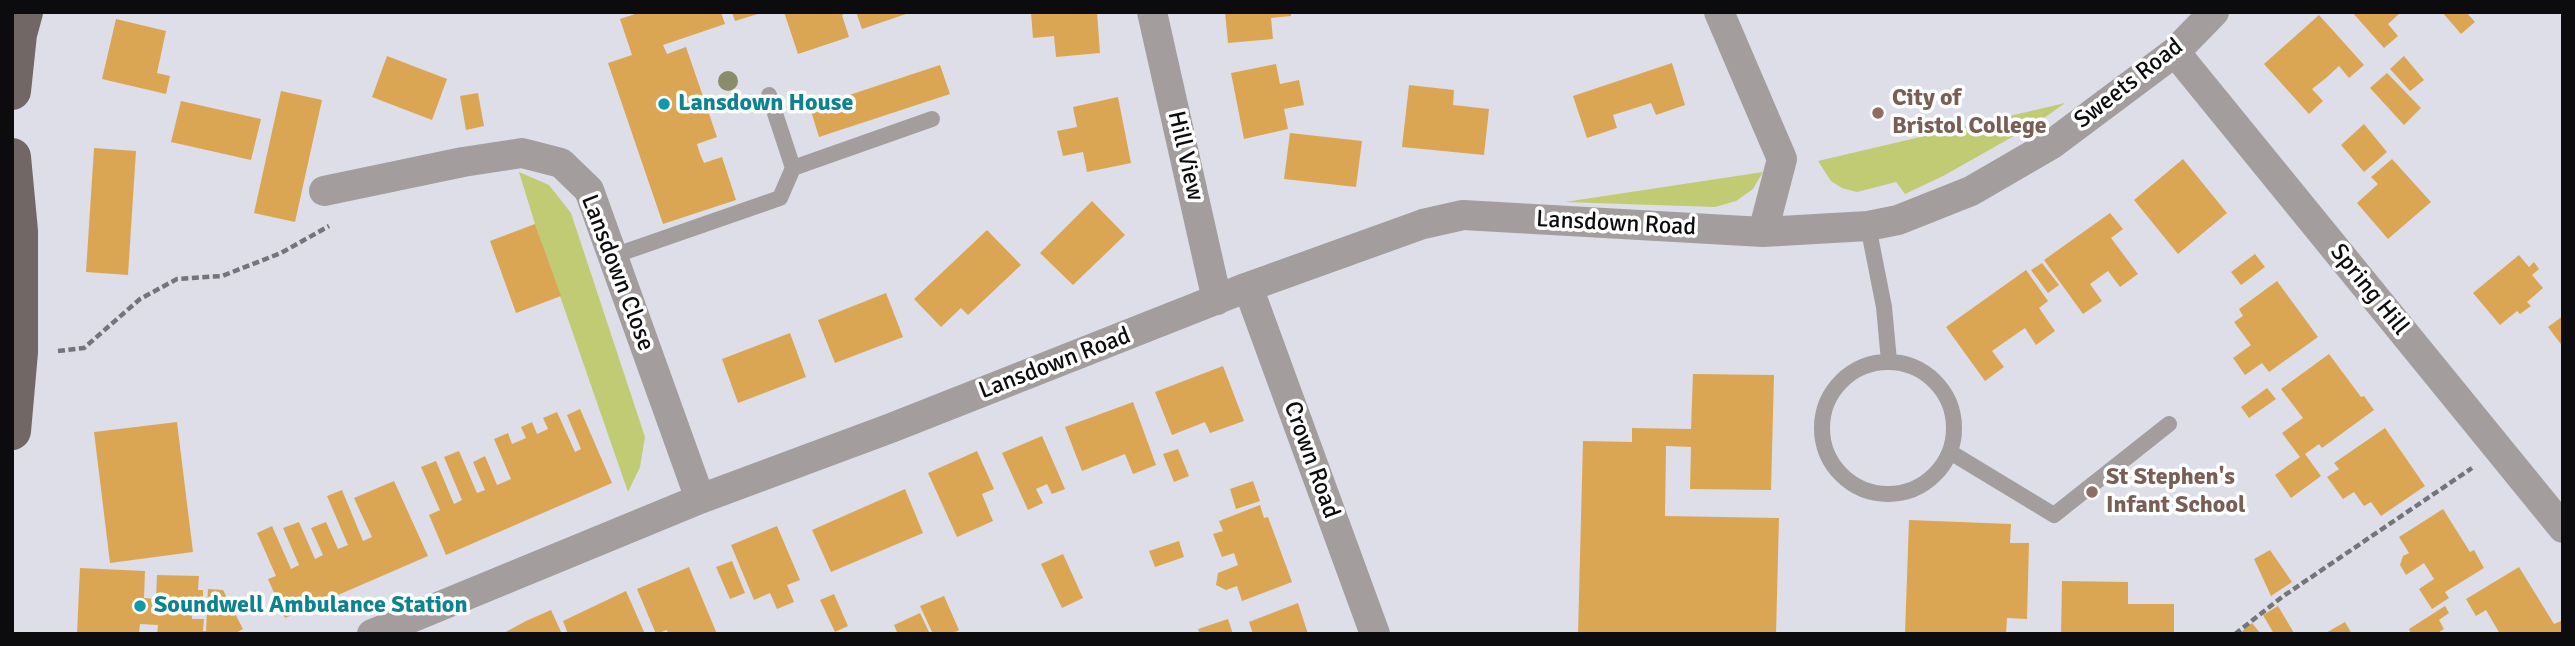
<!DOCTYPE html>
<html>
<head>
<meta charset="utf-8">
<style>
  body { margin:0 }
  #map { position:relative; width:2575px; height:646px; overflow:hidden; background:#dddee8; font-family:Signika,sans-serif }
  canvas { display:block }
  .frame { position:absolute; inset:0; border:14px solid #0c0c0f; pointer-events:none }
</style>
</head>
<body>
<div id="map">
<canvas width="2575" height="646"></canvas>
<div class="frame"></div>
</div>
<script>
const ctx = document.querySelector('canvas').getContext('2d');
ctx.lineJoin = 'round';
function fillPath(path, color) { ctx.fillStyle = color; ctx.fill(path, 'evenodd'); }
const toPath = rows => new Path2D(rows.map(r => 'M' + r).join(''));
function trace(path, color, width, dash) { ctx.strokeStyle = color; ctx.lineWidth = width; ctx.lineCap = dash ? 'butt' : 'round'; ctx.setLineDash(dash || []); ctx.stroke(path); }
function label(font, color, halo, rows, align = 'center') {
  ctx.font = font + ' Signika,sans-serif'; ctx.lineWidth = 7; ctx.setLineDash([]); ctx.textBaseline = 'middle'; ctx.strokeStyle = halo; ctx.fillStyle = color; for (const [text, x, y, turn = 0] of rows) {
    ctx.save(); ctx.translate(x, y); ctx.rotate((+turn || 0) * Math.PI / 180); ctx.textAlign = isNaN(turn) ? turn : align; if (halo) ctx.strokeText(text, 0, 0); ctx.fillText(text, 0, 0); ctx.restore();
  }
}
fillPath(toPath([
  [2065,103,2037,123,1943,176,1905,194,1896,182,1857,192,1842,188,1831,181,1818,161],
  [519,172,549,185,571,213,645,437,640,467,628,492,535,224],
  [1763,172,1753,189,1736,201,1715,207,1565,202]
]), '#c1cb74');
fillPath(toPath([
  [641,12,721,12,725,24,663,45,667,54,686,47,717,137,697,144,700,154,704,163,722,157,736,200,663,224,608,63,632,55,620,19],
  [732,12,761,12,761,13,735,21],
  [784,12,848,12,842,15,849,37,798,54],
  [856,12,906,12,906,14,862,29],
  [1097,12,1100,53,1056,57,1054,36,1033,38,1031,13],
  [1225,12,1291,12,1291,16,1271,18,1273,39,1228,43],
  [2352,12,2401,12,2388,24,2398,36,2384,48],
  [2442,12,2466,12,2475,22,2461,34],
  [2319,15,2364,65,2349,78,2339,66,2326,78,2312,89,2323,101,2309,114,2264,64],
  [116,19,166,31,157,73,170,76,166,94,102,79],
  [387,56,447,79,432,120,372,97],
  [2404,56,2424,80,2410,91,2390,69],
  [1672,63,1685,105,1656,115,1651,103,1613,115,1617,128,1587,138,1573,96],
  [1276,64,1280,84,1299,80,1304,105,1284,109,1288,129,1244,139,1231,73],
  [940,65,950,94,819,137,810,108],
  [2387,73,2421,108,2404,125,2370,88],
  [1409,85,1454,90,1453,105,1489,109,1484,155,1402,147],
  [281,91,322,100,295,222,254,213],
  [478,93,484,126,466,130,460,96],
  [1118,97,1131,163,1087,172,1083,152,1063,156,1057,131,1077,127,1073,107],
  [181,101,261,119,251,160,171,142],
  [2364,124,2387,152,2364,172,2341,145],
  [1290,133,1362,141,1356,187,1284,179],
  [94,148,136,151,128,275,86,272],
  [2183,159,2227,213,2178,254,2134,200],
  [2392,159,2431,202,2388,239,2357,203,2378,184,2371,177],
  [1092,201,1125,235,1073,285,1040,253],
  [2110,213,2123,229,2111,238,2138,274,2120,287,2108,271,2090,284,2102,301,2083,314,2044,260],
  [535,224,561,296,516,313,490,241],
  [987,230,1021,265,968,315,961,308,941,327,914,299],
  [2255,254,2265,267,2241,285,2231,272],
  [2519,255,2529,267,2534,262,2539,269,2532,275,2543,288,2527,302,2531,306,2520,314,2517,311,2500,325,2473,293],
  [2042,263,2059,285,2048,293,2031,270],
  [2026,270,2048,301,2039,308,2055,331,2036,345,2025,328,2009,339,1992,351,2004,367,1985,381,1946,327],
  [2277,281,2318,337,2269,372,2262,363,2245,375,2233,358,2251,345,2234,322,2243,316,2239,309],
  [886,293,903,337,835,363,818,320],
  [2563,316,2563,347,2548,327],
  [790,333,806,377,738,403,722,359],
  [2329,354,2361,397,2364,396,2374,410,2322,448,2319,444,2305,454,2321,476,2291,498,2275,475,2300,457,2282,433,2303,418,2281,389],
  [1223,366,1244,421,1210,433,1205,422,1172,435,1155,392],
  [1693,374,1774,375,1771,490,1690,489,1691,447,1666,446,1665,516,1779,518,1776,634,1578,634,1583,441,1632,442,1632,428,1691,429],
  [2267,388,2276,399,2249,418,2241,407],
  [1133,402,1156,465,1133,474,1125,454,1082,471,1065,427],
  [580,409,612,483,446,555,429,515,440,510,421,467,436,461,454,504,462,500,444,457,459,451,477,493,485,490,473,462,485,456,497,485,511,479,494,439,508,433,512,444,526,438,521,427,532,422,537,434,548,429,543,418,557,412,575,452,581,449,567,415],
  [177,422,193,552,110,563,94,432],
  [2385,428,2425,486,2381,516,2371,502,2364,506,2354,492,2343,499,2327,477,2339,469,2334,463],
  [1042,436,1065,489,1052,494,1047,484,1036,489,1043,503,1028,510,1002,453],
  [1178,449,1189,476,1174,482,1163,454],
  [977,451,994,489,982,494,993,521,957,537,928,473],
  [394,481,428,556,285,618,268,579,276,576,257,533,272,526,291,569,299,565,283,528,299,522,315,559,323,555,311,528,326,522,338,549,348,545,327,496,342,490,363,541,372,537,354,498],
  [1253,481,1260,501,1236,509,1230,489],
  [905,489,923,533,831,572,812,530],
  [1260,505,1264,518,1268,517,1292,582,1242,601,1237,586,1226,590,1216,585,1218,573,1238,565,1234,553,1222,557,1213,534,1223,531,1219,521],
  [2443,509,2470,552,2474,550,2484,568,2445,592,2449,598,2432,609,2419,589,2434,579,2424,563,2406,575,2400,565,2403,556,2409,553,2399,537],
  [1909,520,2011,524,2010,543,2029,543,2027,619,2007,618,2006,634,1905,634],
  [777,526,800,580,787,585,794,602,777,609,770,593,754,600,731,545],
  [1179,541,1184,557,1155,567,1149,551],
  [2270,550,2292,582,2271,596,2254,559],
  [1063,554,1083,598,1062,608,1041,564],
  [732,561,745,593,730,599,716,567],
  [689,567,717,634,668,634,667,630,656,634,637,589],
  [2519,567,2554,624,2563,620,2563,634,2500,634,2486,610,2476,616,2466,599],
  [80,568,145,571,144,598,156,599,157,575,199,576,198,590,203,590,203,613,192,612,192,619,204,619,203,631,206,631,208,589,223,590,243,629,234,634,157,634,158,625,140,624,139,634,77,634],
  [2062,581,2128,582,2128,604,2174,604,2174,634,2061,634],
  [626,591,645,634,568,634,563,621],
  [834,594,848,626,835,632,820,600],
  [944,596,959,630,951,634,933,634,920,606],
  [1298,603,1308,634,1253,634,1249,622],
  [2278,606,2294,633,2292,634,2274,634,2263,615],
  [2445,606,2449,613,2439,620,2444,629,2436,634,2411,634,2409,629],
  [551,610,562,634,502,634,526,621],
  [920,613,930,634,898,634,894,625],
  [1228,619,1233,634,1200,634,1198,629],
  [2345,622,2352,634,2324,634],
  [2252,623,2261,634,2239,634]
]), '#dba654');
trace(toPath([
  [58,351,84,348,140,299,177,279,222,276,281,253,329,226],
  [2235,634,2282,597,2472,468]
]), '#74747b', 4.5, [7, 3.5]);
trace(toPath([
  [793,168,932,119],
  [1868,226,1884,307,1889,361],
  [613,256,780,198,793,168,769,95],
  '1822 428a66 66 0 1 1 132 0a66 66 0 1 1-132 0Z',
  [1950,452,2054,515,2169,424]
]), '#a39e9d', 16);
trace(toPath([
  [1152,12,1217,300],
  [1719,12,1782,159,1763,232],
  [2175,52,2563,528],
  [324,191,463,162,522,153,561,163,589,190,700,499],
  [1248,287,1375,634],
  [372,634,700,499,891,428,1248,287,1423,224,1463,215,1763,232,1868,226,1898,220,1971,191,2052,144,2175,52,2214,12]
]), '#a39e9d', 30);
trace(toPath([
  [12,91,18,34,24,12],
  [12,157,19,231,19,352,12,431]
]), '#716866', 38);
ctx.fillStyle = '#8a8d68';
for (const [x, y] of [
  [728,81]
]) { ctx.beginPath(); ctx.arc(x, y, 10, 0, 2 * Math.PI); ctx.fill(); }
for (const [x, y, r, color] of [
  [664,104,7,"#0f9aa8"],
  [1878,113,7,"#8d6e63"],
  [2092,492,7,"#8d6e63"],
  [140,606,7,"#0f9aa8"]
]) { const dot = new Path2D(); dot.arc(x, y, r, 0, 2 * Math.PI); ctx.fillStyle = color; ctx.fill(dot); trace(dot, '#fff', 2.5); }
label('24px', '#0c0c0f', '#fff', [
  ["Sweets Road",2129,84,-38],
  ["Hill View",1185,156,77],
  ["Lansdown Road",1616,224,3],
  ["Lansdown Close",617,273,69],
  ["Spring Hill",2369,290,51],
  ["Lansdown Road",1055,364,-21],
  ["Crown Road",1311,460,70]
]);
label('bold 24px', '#785e54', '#fff', [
  ["City of",1892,99],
  ["Bristol College",1892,127],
  ["St Stephen's",2106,478],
  ["Infant School",2106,506]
], 'left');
label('bold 24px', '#0d838f', '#fff', [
  ["Lansdown House",678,104],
  ["Soundwell Ambulance Station",154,606]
], 'left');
</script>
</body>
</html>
